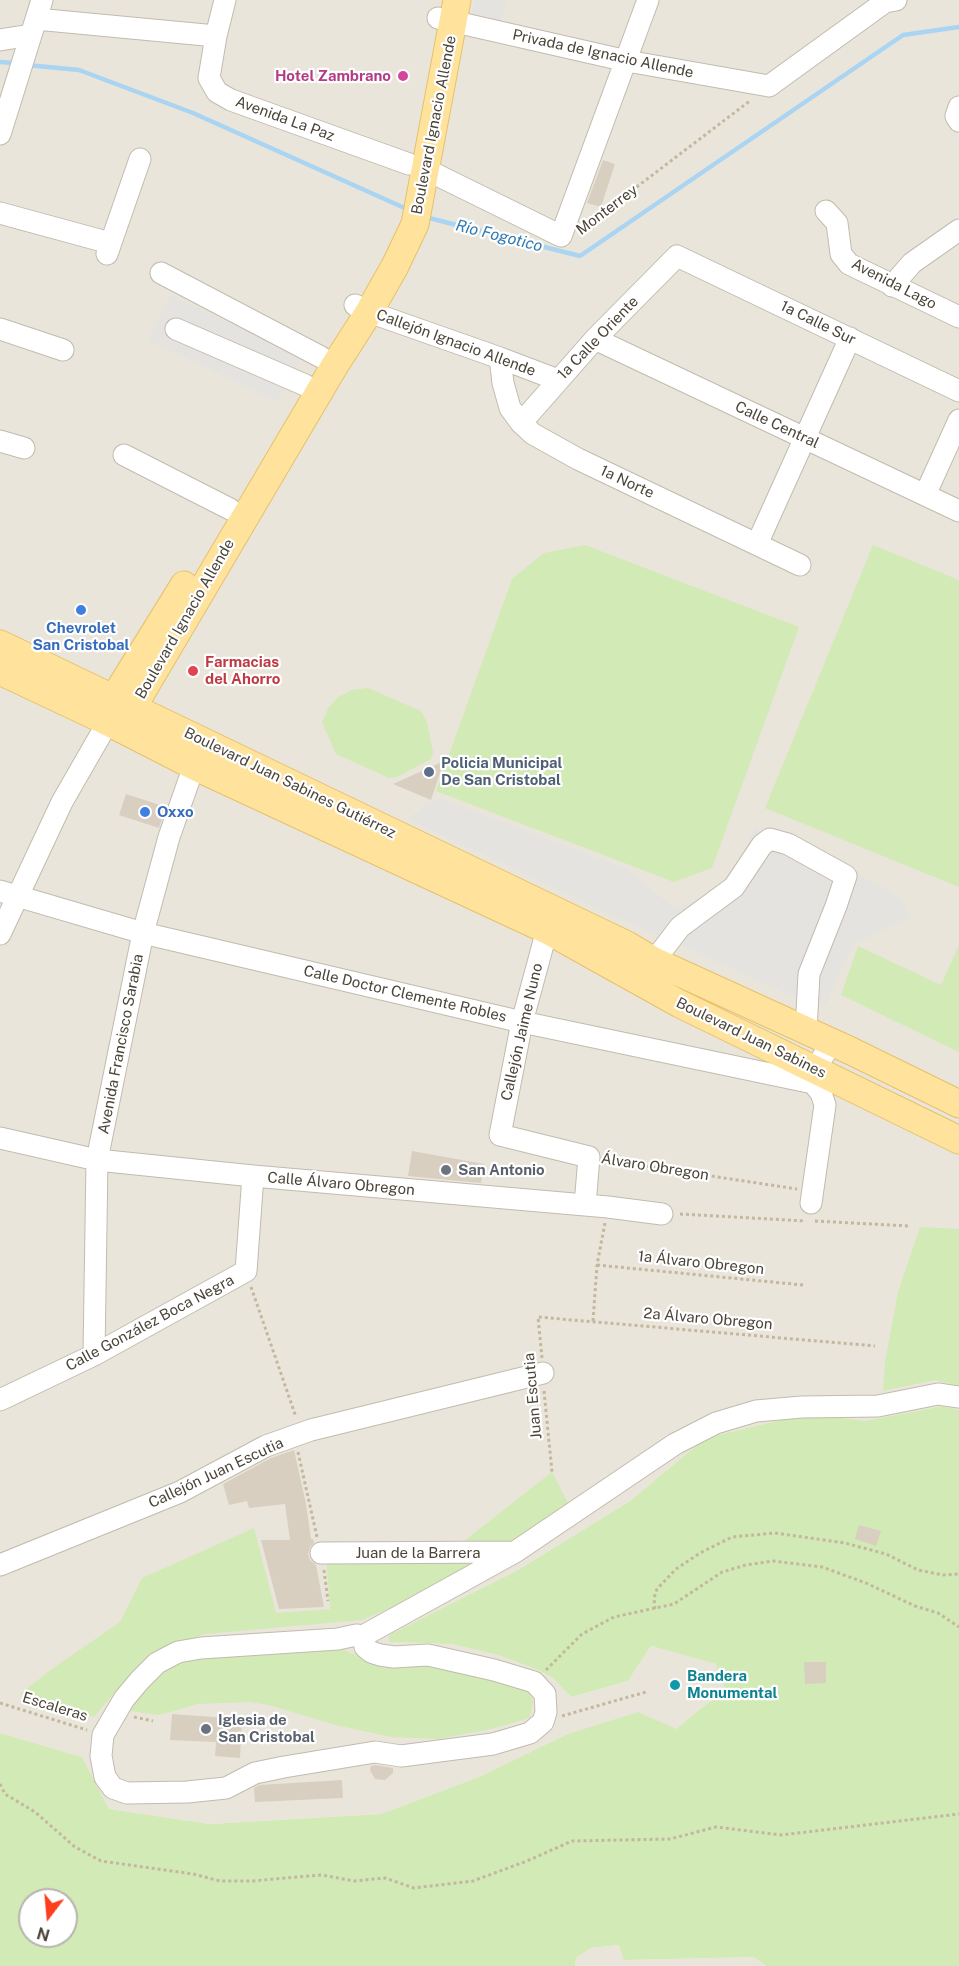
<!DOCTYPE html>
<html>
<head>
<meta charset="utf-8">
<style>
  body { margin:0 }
  #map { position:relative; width:959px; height:1966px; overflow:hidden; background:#f6f3ec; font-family:"Public Sans",sans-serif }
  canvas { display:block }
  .north { position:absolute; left:18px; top:1888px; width:60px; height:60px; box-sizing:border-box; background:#fff; border:2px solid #b7b4b0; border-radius:50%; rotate:196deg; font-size:16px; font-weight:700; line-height:24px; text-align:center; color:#4b4439 }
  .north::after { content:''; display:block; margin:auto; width:21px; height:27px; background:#fc3f1d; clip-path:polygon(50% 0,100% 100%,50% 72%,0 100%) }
</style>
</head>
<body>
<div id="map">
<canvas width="959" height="1966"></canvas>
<div class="north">N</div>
</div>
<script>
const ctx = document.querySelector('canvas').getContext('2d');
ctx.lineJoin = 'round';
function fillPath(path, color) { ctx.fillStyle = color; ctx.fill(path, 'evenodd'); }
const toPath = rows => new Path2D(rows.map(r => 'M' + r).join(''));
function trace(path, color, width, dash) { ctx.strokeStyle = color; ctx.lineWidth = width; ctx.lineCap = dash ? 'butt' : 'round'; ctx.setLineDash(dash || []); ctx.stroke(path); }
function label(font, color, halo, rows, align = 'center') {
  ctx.font = font + ' "Public Sans",sans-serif'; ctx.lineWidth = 4.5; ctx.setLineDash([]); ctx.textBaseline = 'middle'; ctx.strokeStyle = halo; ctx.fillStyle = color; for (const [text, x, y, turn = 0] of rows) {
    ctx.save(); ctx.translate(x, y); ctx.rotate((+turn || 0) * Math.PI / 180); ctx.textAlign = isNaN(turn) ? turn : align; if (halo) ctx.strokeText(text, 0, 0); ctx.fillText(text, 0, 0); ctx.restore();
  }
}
fillPath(toPath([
  [0,0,959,0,959,1410,942,1406,865,1421,810,1413,705,1438,630,1501,518,1570,389,1635,389,1642,451,1644,498,1655,538,1670,553,1678,571,1697,628,1681,651,1646,717,1664,725,1689,676,1729,565,1735,479,1777,381,1814,210,1824,109,1809,82,1757,0,1733],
  [620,1945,625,1960,754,1957,766,1966,575,1966,576,1958,591,1948]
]), '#eae5da');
fillPath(toPath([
  [585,545,799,627,712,868,674,882,436,791,512,579,544,553],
  [873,545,959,580,959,887,765,808],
  [368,688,421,711,427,722,433,752,431,759,397,777,389,778,336,754,322,722,329,707,338,697,352,690],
  [959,945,959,1052,841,995,858,946,941,985],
  [920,1227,959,1229,959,1386,935,1380,883,1391,885,1362,898,1292],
  [942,1406,959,1410,959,1966,766,1966,754,1957,624,1960,619,1945,591,1948,576,1958,575,1966,0,1966,0,1733,82,1757,109,1809,210,1824,381,1814,479,1777,565,1735,638,1712,676,1729,725,1689,716,1664,651,1646,628,1681,571,1697,553,1678,538,1670,498,1655,451,1644,389,1642,389,1635,518,1570,630,1501,705,1438,810,1413,865,1421],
  [30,1900,66,1900,66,1936,30,1936],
  [552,1472,568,1503,496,1555,400,1604,362,1620,205,1634,157,1650,132,1672,94,1717,20,1694,52,1669,120,1622,142,1578,254,1528,276,1613,330,1609,326,1557,445,1556],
  [339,1648,377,1664,430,1663,524,1685,533,1701,530,1718,491,1729,438,1739,391,1737,335,1725,269,1705,249,1702,198,1704,159,1715,130,1711,141,1689,167,1666,192,1658]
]), '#d2eab5');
fillPath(toPath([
  [474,0,495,0,506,2,501,24,471,17],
  [171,295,302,356,276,402,149,340],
  [439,798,627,869,675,909,732,883,755,827,859,875,903,899,909,918,853,944,824,1007,800,1000,680,945,606,913,409,819,427,803]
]), '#e5e3e0');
trace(toPath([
  [0,62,15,63],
  [27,65,79,70,193,113,409,210],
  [425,217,580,256,903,35,959,27]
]), '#a9d4f2', 4.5);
fillPath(toPath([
  [603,160,615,164,601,207,587,203],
  [444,761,431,800,393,784],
  [126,794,166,807,159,828,119,815],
  [412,1151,484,1164,481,1183,408,1176],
  [294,1450,306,1504,311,1539,313,1539,314,1543,310,1547,308,1554,310,1560,316,1565,324,1607,279,1609,261,1540,290,1540,285,1504,249,1508,247,1501,229,1505,223,1484,271,1458],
  [859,1525,881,1531,876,1546,855,1539],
  [804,1662,826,1662,826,1683,805,1684],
  [172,1714,242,1719,240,1758,215,1756,216,1742,170,1740],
  [375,1765,393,1768,393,1773,385,1780,375,1779,370,1770,371,1766],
  [342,1780,343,1798,255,1802,254,1788,259,1785]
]), '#d8cfc1');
const minor = toPath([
  [225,0,216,36,209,78,217,92,231,100,409,164],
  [438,18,627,61,769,86,885,2,896,0],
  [36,19,216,36],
  [0,40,31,35],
  [959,107,956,116,959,121],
  [0,134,42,0],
  [427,170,561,236,648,0],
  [826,211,837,223,841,254,849,264,959,317],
  [0,213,110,243],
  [107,254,140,159],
  [161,273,321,357],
  [892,286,912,263,959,230],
  [355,305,369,312,500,358,558,380],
  [0,329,63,350],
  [176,329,305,385],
  [595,339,959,511],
  [500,358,503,383,510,408,521,423,533,434,578,459,800,565],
  [521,423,595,339,677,256,959,391],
  [0,441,24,448],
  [124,455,230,509],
  [925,495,959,420],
  [757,544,850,338],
  [0,891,143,933,522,1022,813,1083],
  [547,930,522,1022,500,1135,589,1157,585,1205],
  [0,934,62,802,108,722],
  [654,961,680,927,734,887,762,845,770,839,788,844,846,876,836,906,809,974,806,1031],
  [0,1138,97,1160,253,1176,608,1207,662,1214],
  [811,1203,825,1105,821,1093,813,1083,815,1070,831,1043],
  [94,1355,97,1160,143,933,169,837,194,766,200,755],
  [0,1400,94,1355,246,1271,253,1176],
  [321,1553,513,1552],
  [0,1565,180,1492,266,1446,294,1436,311,1430,543,1373],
  [356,1635,363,1636,365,1647,371,1652,380,1655,394,1657,428,1655,494,1670,534,1682,545,1694,546,1712,543,1722,530,1733,493,1744,401,1756,375,1752,284,1767,255,1773,226,1788,187,1792,127,1793,113,1788,105,1777,101,1756,103,1735,124,1699,140,1680,157,1663,178,1652,201,1648,338,1639,356,1635],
  [363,1636,515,1552,675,1444,716,1423,756,1411,802,1407,878,1406,938,1394,959,1397]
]);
const major = toPath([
  [0,644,627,945,654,961,851,1051,959,1104],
  [0,671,108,722,194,766,547,930,680,1004,959,1140],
  [110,715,114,698,184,585],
  [119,715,133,707,335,365,369,312,395,266,415,224,457,0]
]);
trace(minor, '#c2bbae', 23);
trace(major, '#e6c16a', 29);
trace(toPath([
  [584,227,751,100],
  [605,1160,797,1189],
  [680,1214,805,1221],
  [815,1221,909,1226],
  [597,1265,803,1285],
  [251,1287,296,1417],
  [593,1321,597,1265,605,1223],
  [542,1358,538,1317,875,1346],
  [544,1391,552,1472],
  [298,1452,317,1537],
  [324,1570,328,1601],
  [655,1609,654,1598,657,1589,676,1569,700,1553,732,1537,775,1533,845,1543,886,1554,918,1570,943,1575,959,1574],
  [546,1670,582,1634,614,1617,674,1604,722,1572,746,1565,773,1561,822,1567,866,1583,915,1606,938,1613,959,1627],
  [0,1703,87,1730],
  [562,1716,646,1692],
  [134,1717,153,1721],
  [0,1784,5,1794,35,1812,75,1847,101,1861,193,1874,220,1881,251,1881,322,1875,354,1881,385,1878,414,1888,473,1881,527,1861,572,1841,670,1839,716,1827,781,1835,959,1814]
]), '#c4b79f', 3, [3, 3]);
trace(minor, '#fff', 21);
trace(major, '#ffe39c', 27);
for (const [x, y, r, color] of [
  [403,76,6,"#d1479c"],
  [81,610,6,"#3f7fe0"],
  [193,671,6,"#e0444e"],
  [429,772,6,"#5c6f8a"],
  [145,812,6,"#3f7fe0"],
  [446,1170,6,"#6b7280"],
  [675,1685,6,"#0f9aa8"],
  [206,1729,6,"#6b7280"]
]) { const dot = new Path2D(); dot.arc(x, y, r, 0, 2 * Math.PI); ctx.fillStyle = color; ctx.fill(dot); trace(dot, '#fff', 2); }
label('15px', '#4b4439', '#fff', [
  ["Privada de Ignacio Allende",603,54,12],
  ["Avenida La Paz",285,119,20],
  ["Boulevard Ignacio Allende",434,125,-79],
  ["Monterrey",607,210,-37],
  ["Avenida Lago",894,284,27],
  ["1a Calle Sur",818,323,26],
  ["1a Calle Oriente",598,338,-46],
  ["Callejón Ignacio Allende",456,343,20],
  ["Calle Central",777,425,25],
  ["1a Norte",627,482,25],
  ["Boulevard Ignacio Allende",185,619,-60],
  ["Boulevard Juan Sabines Gutiérrez",290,783,26],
  ["Calle Doctor Clemente Robles",405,994,13],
  ["Callejón Jaime Nuno",522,1032,-77],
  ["Boulevard Juan Sabines",751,1038,26],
  ["Avenida Francisco Sarabia",121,1044,-79],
  ["Álvaro Obregon",655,1167,9],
  ["Calle Álvaro Obregon",341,1184,5],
  ["1a Álvaro Obregon",701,1263,6],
  ["2a Álvaro Obregon",708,1319,5],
  ["Calle González Boca Negra",150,1323,-28],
  ["Juan Escutia",533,1396,-95],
  ["Callejón Juan Escutia",216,1473,-25],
  ["Juan de la Barrera",418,1553],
  ["Escaleras",55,1707,17]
]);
label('bold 15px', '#b23c85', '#fff', [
  ["Hotel Zambrano",391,76]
], 'right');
label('bold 15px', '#366cbe', '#fff', [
  ["Chevrolet",81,628],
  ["San Cristobal",81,645],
  ["Oxxo",157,812,"left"]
]);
label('bold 15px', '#be3a42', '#fff', [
  ["Farmacias",205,662],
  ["del Ahorro",205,679]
], 'left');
label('bold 15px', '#4e5e75', '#fff', [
  ["Policia Municipal",441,763],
  ["De San Cristobal",441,780]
], 'left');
label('bold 15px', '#5b616d', '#fff', [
  ["San Antonio",458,1170],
  ["Iglesia de",218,1720],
  ["San Cristobal",218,1737]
], 'left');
label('bold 15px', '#0d838f', '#fff', [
  ["Bandera",687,1676],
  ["Monumental",687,1693]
], 'left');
label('italic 16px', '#2e7ab2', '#fff', [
  ["Río Fogotico",499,236,14]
]);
</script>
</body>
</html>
